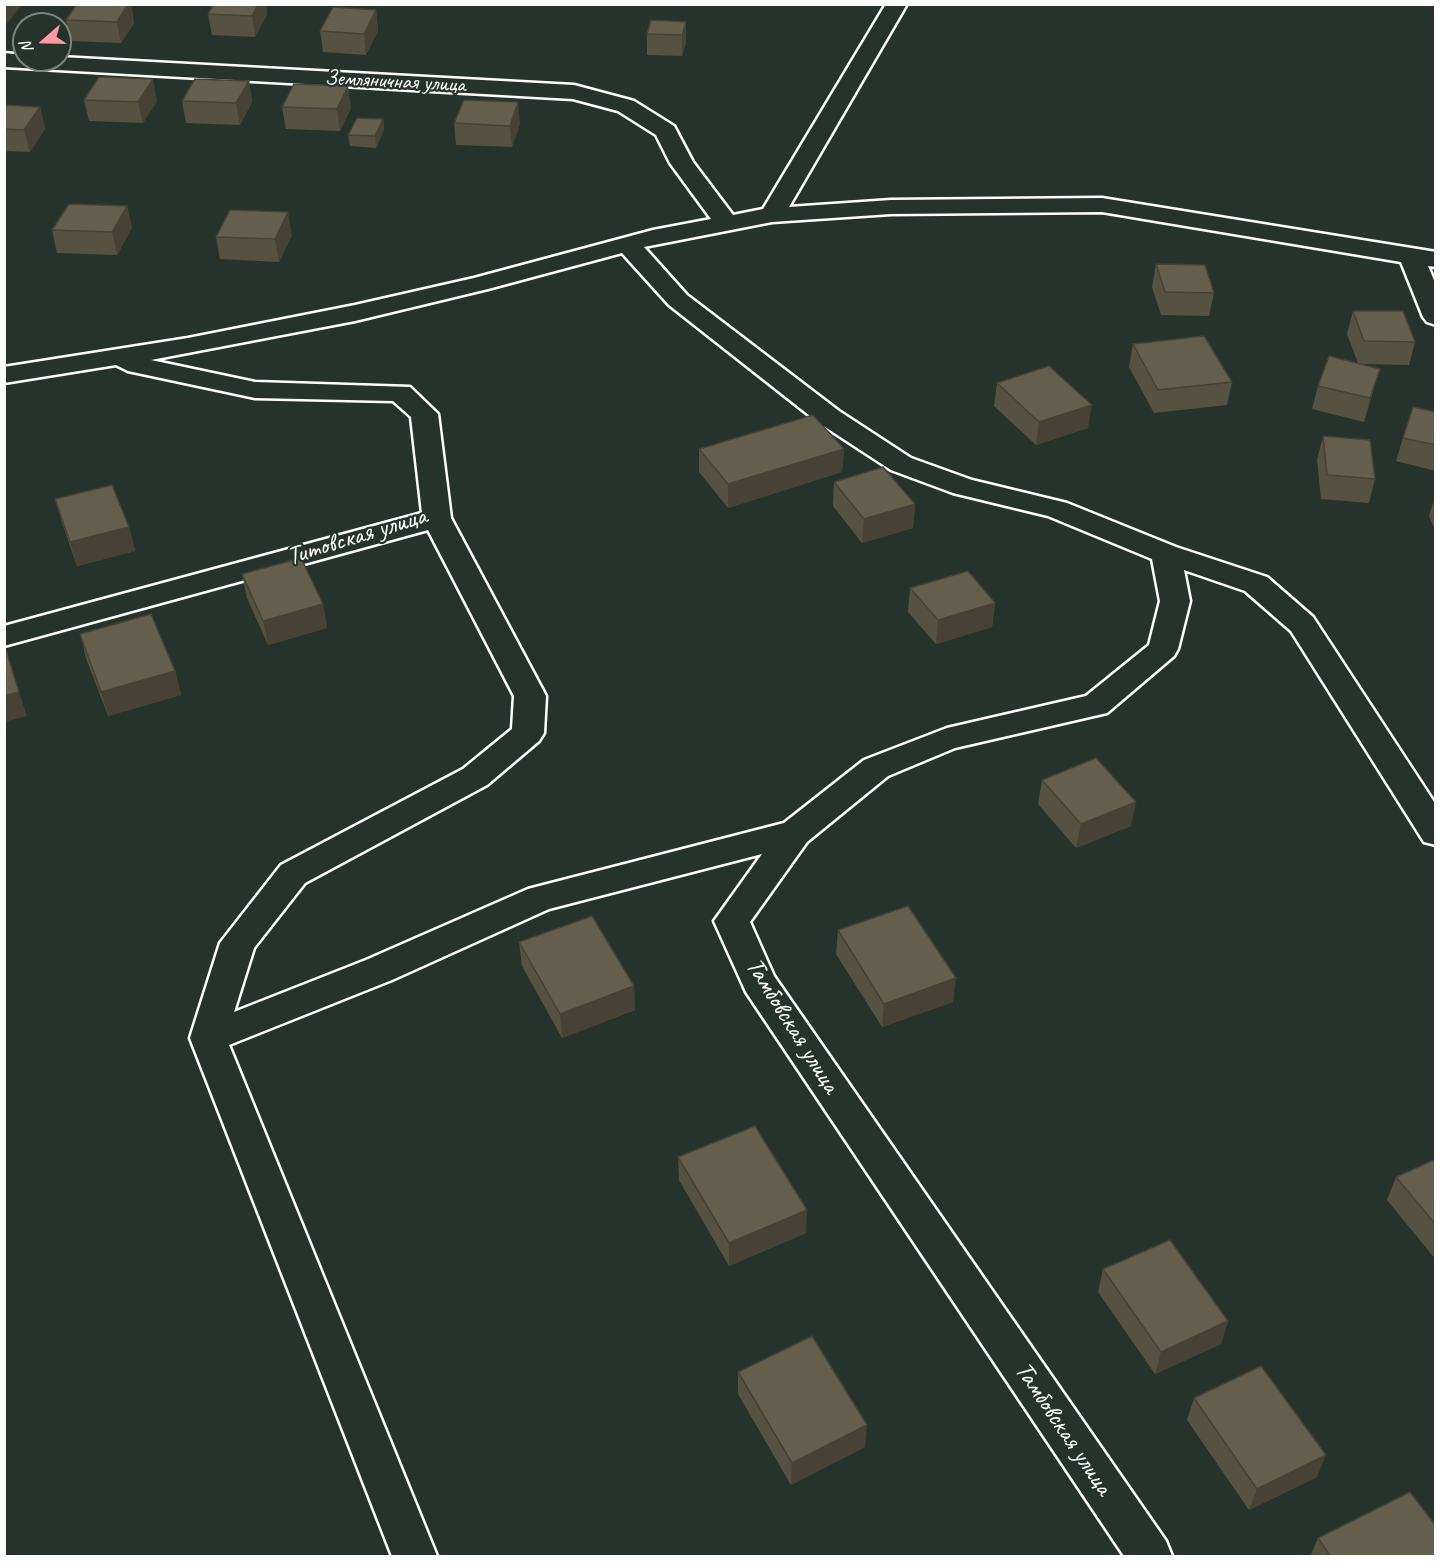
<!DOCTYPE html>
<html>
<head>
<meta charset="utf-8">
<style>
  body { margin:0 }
  #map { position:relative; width:1440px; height:1561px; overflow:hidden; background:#26332d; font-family:Caveat,sans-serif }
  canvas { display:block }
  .frame { position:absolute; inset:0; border:6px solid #fff; pointer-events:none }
  .north { position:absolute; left:12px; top:12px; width:60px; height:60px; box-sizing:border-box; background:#26332d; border:2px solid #7d8581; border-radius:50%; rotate:250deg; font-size:16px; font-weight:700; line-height:24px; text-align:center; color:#fff }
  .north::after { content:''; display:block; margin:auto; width:21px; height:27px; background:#ff9aa2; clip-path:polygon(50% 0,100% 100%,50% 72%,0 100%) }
</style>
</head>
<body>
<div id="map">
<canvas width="1440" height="1561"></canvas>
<div class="frame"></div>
<div class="north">N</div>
</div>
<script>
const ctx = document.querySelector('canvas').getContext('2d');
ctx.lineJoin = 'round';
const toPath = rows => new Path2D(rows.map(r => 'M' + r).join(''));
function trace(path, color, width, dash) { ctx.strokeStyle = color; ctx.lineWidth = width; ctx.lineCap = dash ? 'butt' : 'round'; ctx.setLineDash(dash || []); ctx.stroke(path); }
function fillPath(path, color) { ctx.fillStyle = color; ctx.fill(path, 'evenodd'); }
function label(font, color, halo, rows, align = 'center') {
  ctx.font = font + ' Caveat,sans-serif'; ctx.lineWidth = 4.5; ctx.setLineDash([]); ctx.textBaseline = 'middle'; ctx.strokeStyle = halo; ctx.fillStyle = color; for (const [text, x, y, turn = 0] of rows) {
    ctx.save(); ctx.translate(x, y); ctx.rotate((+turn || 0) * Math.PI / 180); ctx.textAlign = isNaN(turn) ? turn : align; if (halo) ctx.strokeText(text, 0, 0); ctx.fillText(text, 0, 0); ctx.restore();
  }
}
const minor = toPath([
  [886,4,907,4,789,207,891,200,1102,198,1436,252,1436,267,1428,266,1436,285,1436,325,1427,322,1423,317,1401,262,1102,212,891,214,772,222,644,247,687,295,839,411,911,458,972,480,1067,503,1176,547,1267,577,1313,617,1436,805,1436,845,1424,842,1291,631,1245,591,1184,570,1190,601,1178,649,1174,656,1107,713,955,748,888,776,807,842,750,922,774,976,1166,1541,1172,1556,1124,1556,746,992,714,921,762,854,549,909,392,980,229,1045,437,1556,392,1556,190,1038,220,943,281,865,463,769,512,729,514,696,428,530,4,646,4,626,422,513,411,417,393,401,255,398,128,371,116,365,4,383,4,367,188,338,355,305,474,278,653,230,711,219,670,163,656,135,618,111,573,99,4,67,4,53,24,55,24,60,60,60,60,57,574,85,634,101,674,126,693,162,733,215,763,209,886,4],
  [622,253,669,305,819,423,891,470,953,493,1048,516,1152,559,1160,601,1149,645,1086,696,947,728,864,760,784,823,528,889,366,960,234,1012,254,948,305,883,487,785,539,741,544,733,546,696,451,518,438,414,410,387,255,382,151,360,355,321,488,289,622,253]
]);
trace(minor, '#fff', 5);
fillPath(minor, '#26332d');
fillPath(toPath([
  [77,4,131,4,134,23,121,43,70,41,66,20],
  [214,4,266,4,267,14,255,37,212,35,208,14],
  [376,10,378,31,366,55,323,52,320,31],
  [686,22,686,43,682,56,647,55,647,34],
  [249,81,252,102,240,125,186,123,182,101],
  [84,100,157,101,143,123,89,121],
  [4,105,40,107,45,129,30,152,4,151],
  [282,107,351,108,340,131,286,129],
  [383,119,384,130,376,148,350,146,348,135],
  [454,123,520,124,512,147,456,145],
  [127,206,132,228,117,255,57,253,52,230],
  [292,235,279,262,220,259,216,237],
  [1156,264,1214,293,1209,316,1161,315,1152,287],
  [1353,311,1415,342,1409,365,1362,364,1373,392,1364,422,1312,409,1318,386,1358,363,1347,334],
  [1133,344,1232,382,1227,405,1154,413,1129,367],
  [997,383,1088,428,1036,445,994,406],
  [1436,412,1436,471,1396,461,1403,438],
  [1323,436,1375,479,1369,503,1321,499,1317,460],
  [699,449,844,449,842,472,728,508,699,472],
  [834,482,915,504,913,528,862,543,833,506],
  [1436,494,1436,533,1429,516],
  [55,499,129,527,135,551,77,566,62,523],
  [242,574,323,604,327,628,268,645,247,598],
  [910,588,995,603,992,627,936,644,908,612],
  [80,634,175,671,181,695,108,716,86,658],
  [1042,780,1131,826,1076,848,1038,804],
  [838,930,953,1002,882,1027,836,954],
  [519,942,634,986,635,1010,562,1038,522,966],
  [678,1157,806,1233,729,1266,679,1180],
  [1436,1159,1436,1260,1387,1200,1396,1177],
  [1103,1269,1228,1321,1221,1344,1155,1374,1098,1292],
  [738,1372,865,1447,791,1485,738,1394],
  [1194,1398,1317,1477,1249,1510,1187,1420],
  [1318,1538,1436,1557,1310,1557]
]), '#565242');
fillPath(toPath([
  [4,4,19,4,20,7,5,26],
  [128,4,131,4,134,23,121,43,117,22],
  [258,4,266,4,267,14,255,37,252,16],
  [376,10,378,31,366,55,364,34],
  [686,22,686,43,682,56,682,35],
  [153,79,157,101,143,123,138,102],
  [249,81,252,102,240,125,236,103],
  [348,86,351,108,340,131,337,109],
  [518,102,520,124,512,147,510,126],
  [40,107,45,129,30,152,24,130],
  [383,119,384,130,376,148,375,136],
  [127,206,132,228,117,255,112,232],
  [288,212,292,235,279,262,275,239],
  [1380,369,1373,392,1364,422,1370,398],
  [1092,405,1088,428,1036,445,1039,422],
  [844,449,842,472,728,508,728,484],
  [915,504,913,528,862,543,864,519],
  [129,527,135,551,77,566,70,542],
  [995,603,992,627,936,644,938,620],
  [323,604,327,628,268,645,263,621],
  [175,671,181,695,108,716,101,692],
  [19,692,27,716,4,722,4,696],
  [1136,802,1131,826,1076,848,1081,824],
  [956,978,953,1002,882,1027,884,1004],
  [634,986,635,1010,562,1038,560,1014],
  [807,1210,806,1233,729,1266,729,1243],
  [1228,1321,1221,1344,1155,1374,1161,1352],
  [867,1425,865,1447,791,1485,792,1463],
  [1326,1455,1317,1477,1249,1510,1257,1489]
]), '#464236');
const building = toPath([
  [77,4,128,4,117,22,66,20,77,4],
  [214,4,258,4,252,16,208,14,214,4],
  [333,7,376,10,364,34,320,31,333,7],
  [651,20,686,22,682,35,647,34,651,20],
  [99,77,153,79,138,102,84,100,99,77],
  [195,79,249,81,236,103,182,101,195,79],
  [294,84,348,86,337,109,282,107,294,84],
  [464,100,518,102,510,126,454,123,464,100],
  [4,105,40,107,24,130,4,129,4,105],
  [357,118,383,119,375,136,348,135,357,118],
  [69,204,127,206,112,232,52,230,69,204],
  [230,210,288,212,275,239,216,237,230,210],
  [1156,264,1205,265,1214,293,1165,292,1156,264],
  [1353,311,1403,311,1415,342,1364,341,1353,311],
  [1204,336,1232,382,1158,390,1133,344,1204,336],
  [1329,356,1380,369,1370,398,1318,386,1329,356],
  [1049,366,1092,405,1039,422,997,383,1049,366],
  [1413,407,1436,412,1436,445,1403,438,1413,407],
  [813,415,844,449,728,484,699,449,813,415],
  [1323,436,1370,440,1375,479,1327,475,1323,436],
  [883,467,915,504,864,519,834,482,883,467],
  [112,485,129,527,70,542,55,499,112,485],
  [301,558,323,604,263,621,242,574,301,558],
  [968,571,995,603,938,620,910,588,968,571],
  [151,614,175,671,101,692,80,634,151,614],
  [4,650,6,650,19,692,4,696,4,650],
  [1096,758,1136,802,1081,824,1042,780,1096,758],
  [908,906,956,978,884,1004,838,930,908,906],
  [592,916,634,986,560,1014,519,942,592,916],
  [755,1126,807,1210,729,1243,678,1157,755,1126],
  [1436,1159,1436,1225,1396,1177,1436,1159],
  [1170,1240,1228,1321,1161,1352,1103,1269,1170,1240],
  [812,1336,867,1425,792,1463,738,1372,812,1336],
  [1261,1366,1326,1455,1257,1489,1194,1398,1261,1366],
  [1410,1492,1436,1526,1436,1557,1331,1557,1318,1538,1410,1492]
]);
fillPath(building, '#645f4d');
trace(building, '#464236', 1.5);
label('22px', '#fff', '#26332d', [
  ["Земляничная улица",395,82,3]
]);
label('26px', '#fff', '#26332d', [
  ["Титовская улица",357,537,-17],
  ["Тамбовская улица",792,1026,58],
  ["Тамбовская улица",1063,1429,56]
]);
</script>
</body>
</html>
